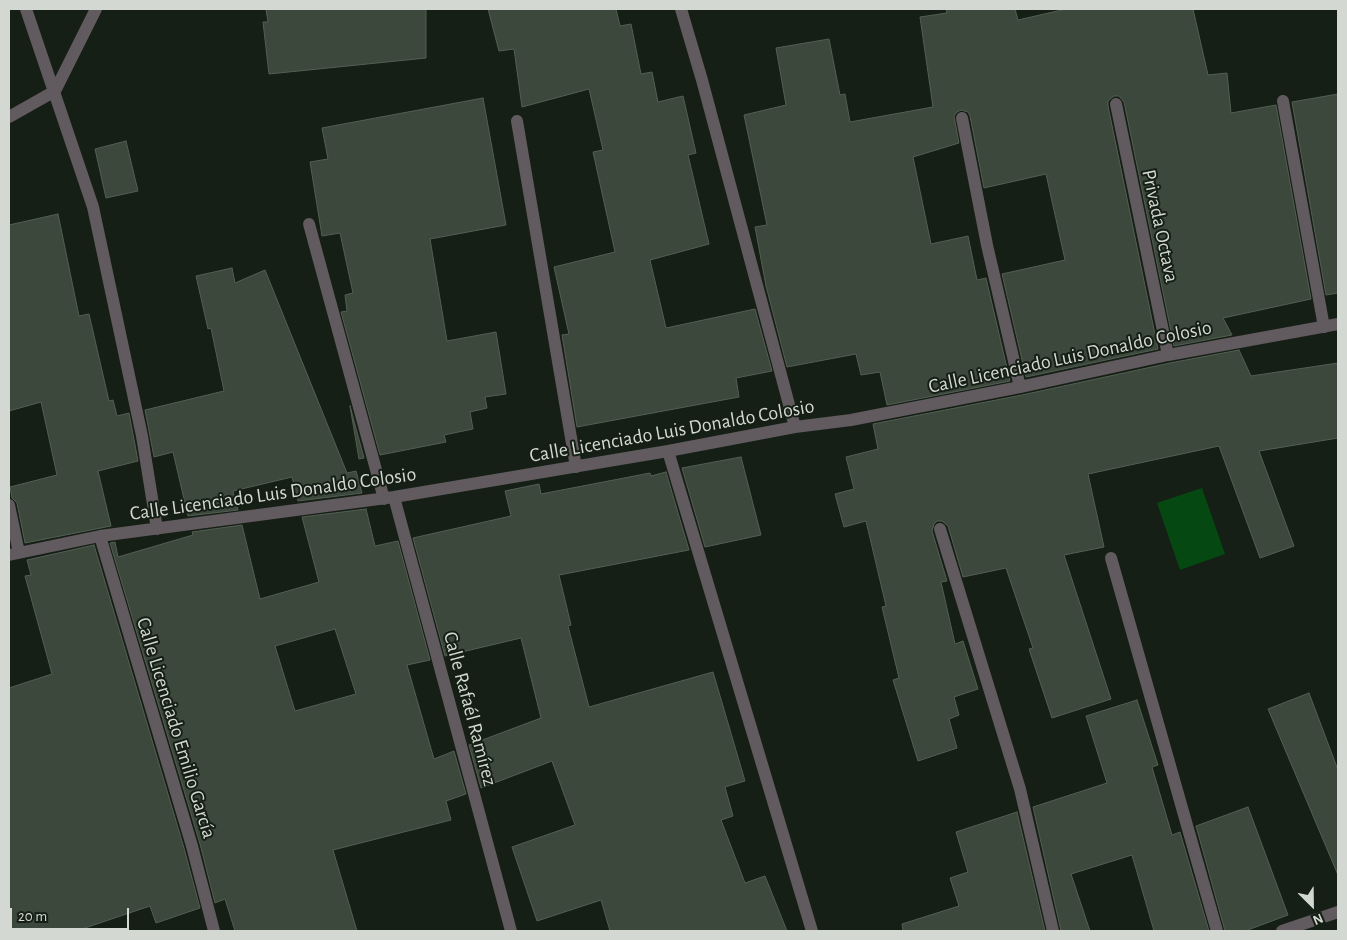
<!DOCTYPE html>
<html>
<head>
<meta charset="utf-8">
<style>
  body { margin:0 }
  #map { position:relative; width:1347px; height:940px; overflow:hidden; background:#151f15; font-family:"Alegreya Sans",sans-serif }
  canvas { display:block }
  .frame { position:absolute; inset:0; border:10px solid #d3d9d2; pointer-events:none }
  .north { position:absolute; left:1287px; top:880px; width:50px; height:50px; -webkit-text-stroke:4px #151f15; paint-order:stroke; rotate:157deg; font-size:14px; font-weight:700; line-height:20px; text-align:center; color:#d3d9d2 }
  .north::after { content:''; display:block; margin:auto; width:18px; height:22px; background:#d3d9d2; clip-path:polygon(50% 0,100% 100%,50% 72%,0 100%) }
  .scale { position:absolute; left:10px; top:908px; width:119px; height:22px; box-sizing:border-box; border:2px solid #d3d9d2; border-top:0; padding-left:6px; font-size:15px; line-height:18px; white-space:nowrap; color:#d3d9d2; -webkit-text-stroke:4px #151f15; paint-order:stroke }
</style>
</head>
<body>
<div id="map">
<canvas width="1347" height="940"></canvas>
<div class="frame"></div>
<div class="north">N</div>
<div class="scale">20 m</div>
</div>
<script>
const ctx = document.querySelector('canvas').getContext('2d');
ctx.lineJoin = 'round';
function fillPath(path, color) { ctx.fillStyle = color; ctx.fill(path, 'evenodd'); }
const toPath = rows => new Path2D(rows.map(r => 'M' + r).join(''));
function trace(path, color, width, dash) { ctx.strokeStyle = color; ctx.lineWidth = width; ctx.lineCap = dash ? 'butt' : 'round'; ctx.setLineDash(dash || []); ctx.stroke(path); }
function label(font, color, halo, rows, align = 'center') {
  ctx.font = font + ' "Alegreya Sans",sans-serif'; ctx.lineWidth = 4; ctx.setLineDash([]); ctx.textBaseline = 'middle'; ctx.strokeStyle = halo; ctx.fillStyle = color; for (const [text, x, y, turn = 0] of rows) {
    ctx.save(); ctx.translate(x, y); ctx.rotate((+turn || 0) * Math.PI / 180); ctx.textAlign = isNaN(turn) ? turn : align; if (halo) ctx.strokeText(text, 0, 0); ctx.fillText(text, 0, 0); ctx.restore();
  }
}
fillPath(toPath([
  [1202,488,1225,554,1180,570,1157,503]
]), '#064811');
const building = toPath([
  [266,9,426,9,426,58,269,74,263,22,268,22,266,9],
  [488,9,616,9,620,26,631,24,641,74,652,72,658,102,683,96,696,153,688,155,709,244,650,260,666,328,755,309,772,371,736,378,739,397,577,427,562,335,569,334,554,267,615,252,593,152,603,150,589,89,522,107,514,49,499,51,488,9],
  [946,9,1015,9,1018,20,1066,9,1193,9,1208,75,1227,73,1231,113,1276,105,1311,299,1223,318,1232,335,1174,346,1124,102,1119,96,1114,96,1108,101,1108,106,1158,349,1026,377,1002,274,1065,260,1046,174,984,188,970,116,968,112,961,110,957,112,954,116,959,143,913,157,931,244,968,236,977,280,986,278,1010,381,887,405,880,372,861,375,856,354,787,367,766,286,755,227,767,225,744,115,786,105,776,48,829,39,840,95,845,94,850,122,933,107,920,17,947,13,946,9],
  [1338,94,1338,293,1326,295,1292,102,1338,94],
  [483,98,506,225,430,239,447,341,496,332,506,394,485,397,487,408,470,412,473,429,444,435,446,442,380,455,341,312,347,311,345,295,353,293,340,233,322,236,310,162,328,159,322,128,483,98],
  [126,141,138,191,106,198,95,149,126,141],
  [58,214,79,316,89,314,109,401,113,400,117,416,129,413,138,461,98,471,111,526,25,543,17,503,12,498,10,487,57,475,41,402,9,411,9,225,58,214],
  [232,268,235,283,265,270,347,473,356,471,362,493,298,501,292,477,233,491,238,510,188,516,173,452,154,457,145,410,224,391,211,328,208,329,196,276,232,268],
  [1239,350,1251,376,1338,363,1338,438,1259,451,1294,546,1260,558,1219,446,1088,474,1104,547,1064,555,1111,699,1052,718,1029,649,1033,648,1006,568,963,577,948,526,942,521,937,521,934,524,932,531,947,581,941,582,955,644,963,641,978,689,954,697,959,715,949,719,957,748,918,761,893,680,899,678,882,607,886,606,866,521,844,527,835,494,854,489,846,457,878,449,873,424,1022,395,1170,363,1239,350],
  [350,406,364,458,359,459,350,406],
  [741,457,761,535,705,547,682,468,741,457],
  [666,472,689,550,559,575,571,625,568,626,589,707,713,672,745,781,725,787,733,816,721,820,745,883,765,876,787,931,610,931,601,900,537,921,512,847,575,825,552,761,481,788,469,745,541,718,521,638,445,656,413,538,511,516,505,491,539,484,541,494,650,473,651,476,666,472],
  [366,509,375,546,398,541,430,660,407,665,434,759,454,751,466,794,446,801,451,820,333,850,357,931,235,931,225,899,215,903,200,844,110,543,115,542,118,557,193,535,192,532,242,525,260,599,319,582,302,517,366,509],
  [335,629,356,694,295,711,275,646,335,629],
  [94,545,184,848,200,908,156,923,150,906,76,931,9,931,9,688,52,674,25,576,31,575,27,560,94,545],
  [1309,693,1338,770,1338,875,1268,709,1309,693],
  [1137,700,1158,765,1152,767,1172,835,1180,832,1209,931,1154,931,1132,855,1071,874,1090,931,1061,931,1033,807,1107,783,1086,716,1137,700],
  [1248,807,1288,915,1245,931,1225,931,1196,826,1248,807],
  [1017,812,1045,931,903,931,902,924,959,906,950,878,968,872,956,832,1017,812]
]);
fillPath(building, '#3c483c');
trace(building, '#545f53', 1);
trace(toPath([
  [26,9,93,207,142,436,157,529],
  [681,9,702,80,795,427],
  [1283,101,1324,327],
  [1116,104,1168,355],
  [9,117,55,91,96,9],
  [962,118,987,245,1020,387],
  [517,121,576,467],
  [309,224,384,499],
  [668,451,812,931],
  [394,497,511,931],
  [9,505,19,553],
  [940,529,1020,789,1053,931],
  [100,536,192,846,214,931],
  [9,555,100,536,394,497,668,451,795,427,851,420,1020,387,1168,355,1338,324],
  [1111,558,1217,931],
  [1282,931,1338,912]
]), '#615a5e', 12);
label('20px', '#d3d9d2', '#151f15', [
  ["Privada Octava",1160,226,78],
  ["Calle Licenciado Luis Donaldo Colosio",1070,357,-12],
  ["Calle Licenciado Luis Donaldo Colosio",672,431,-10],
  ["Calle Licenciado Luis Donaldo Colosio",273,494,-8],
  ["Calle Rafaél Ramírez",470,709,75],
  ["Calle Licenciado Emilio García",176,728,73]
]);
</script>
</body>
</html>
